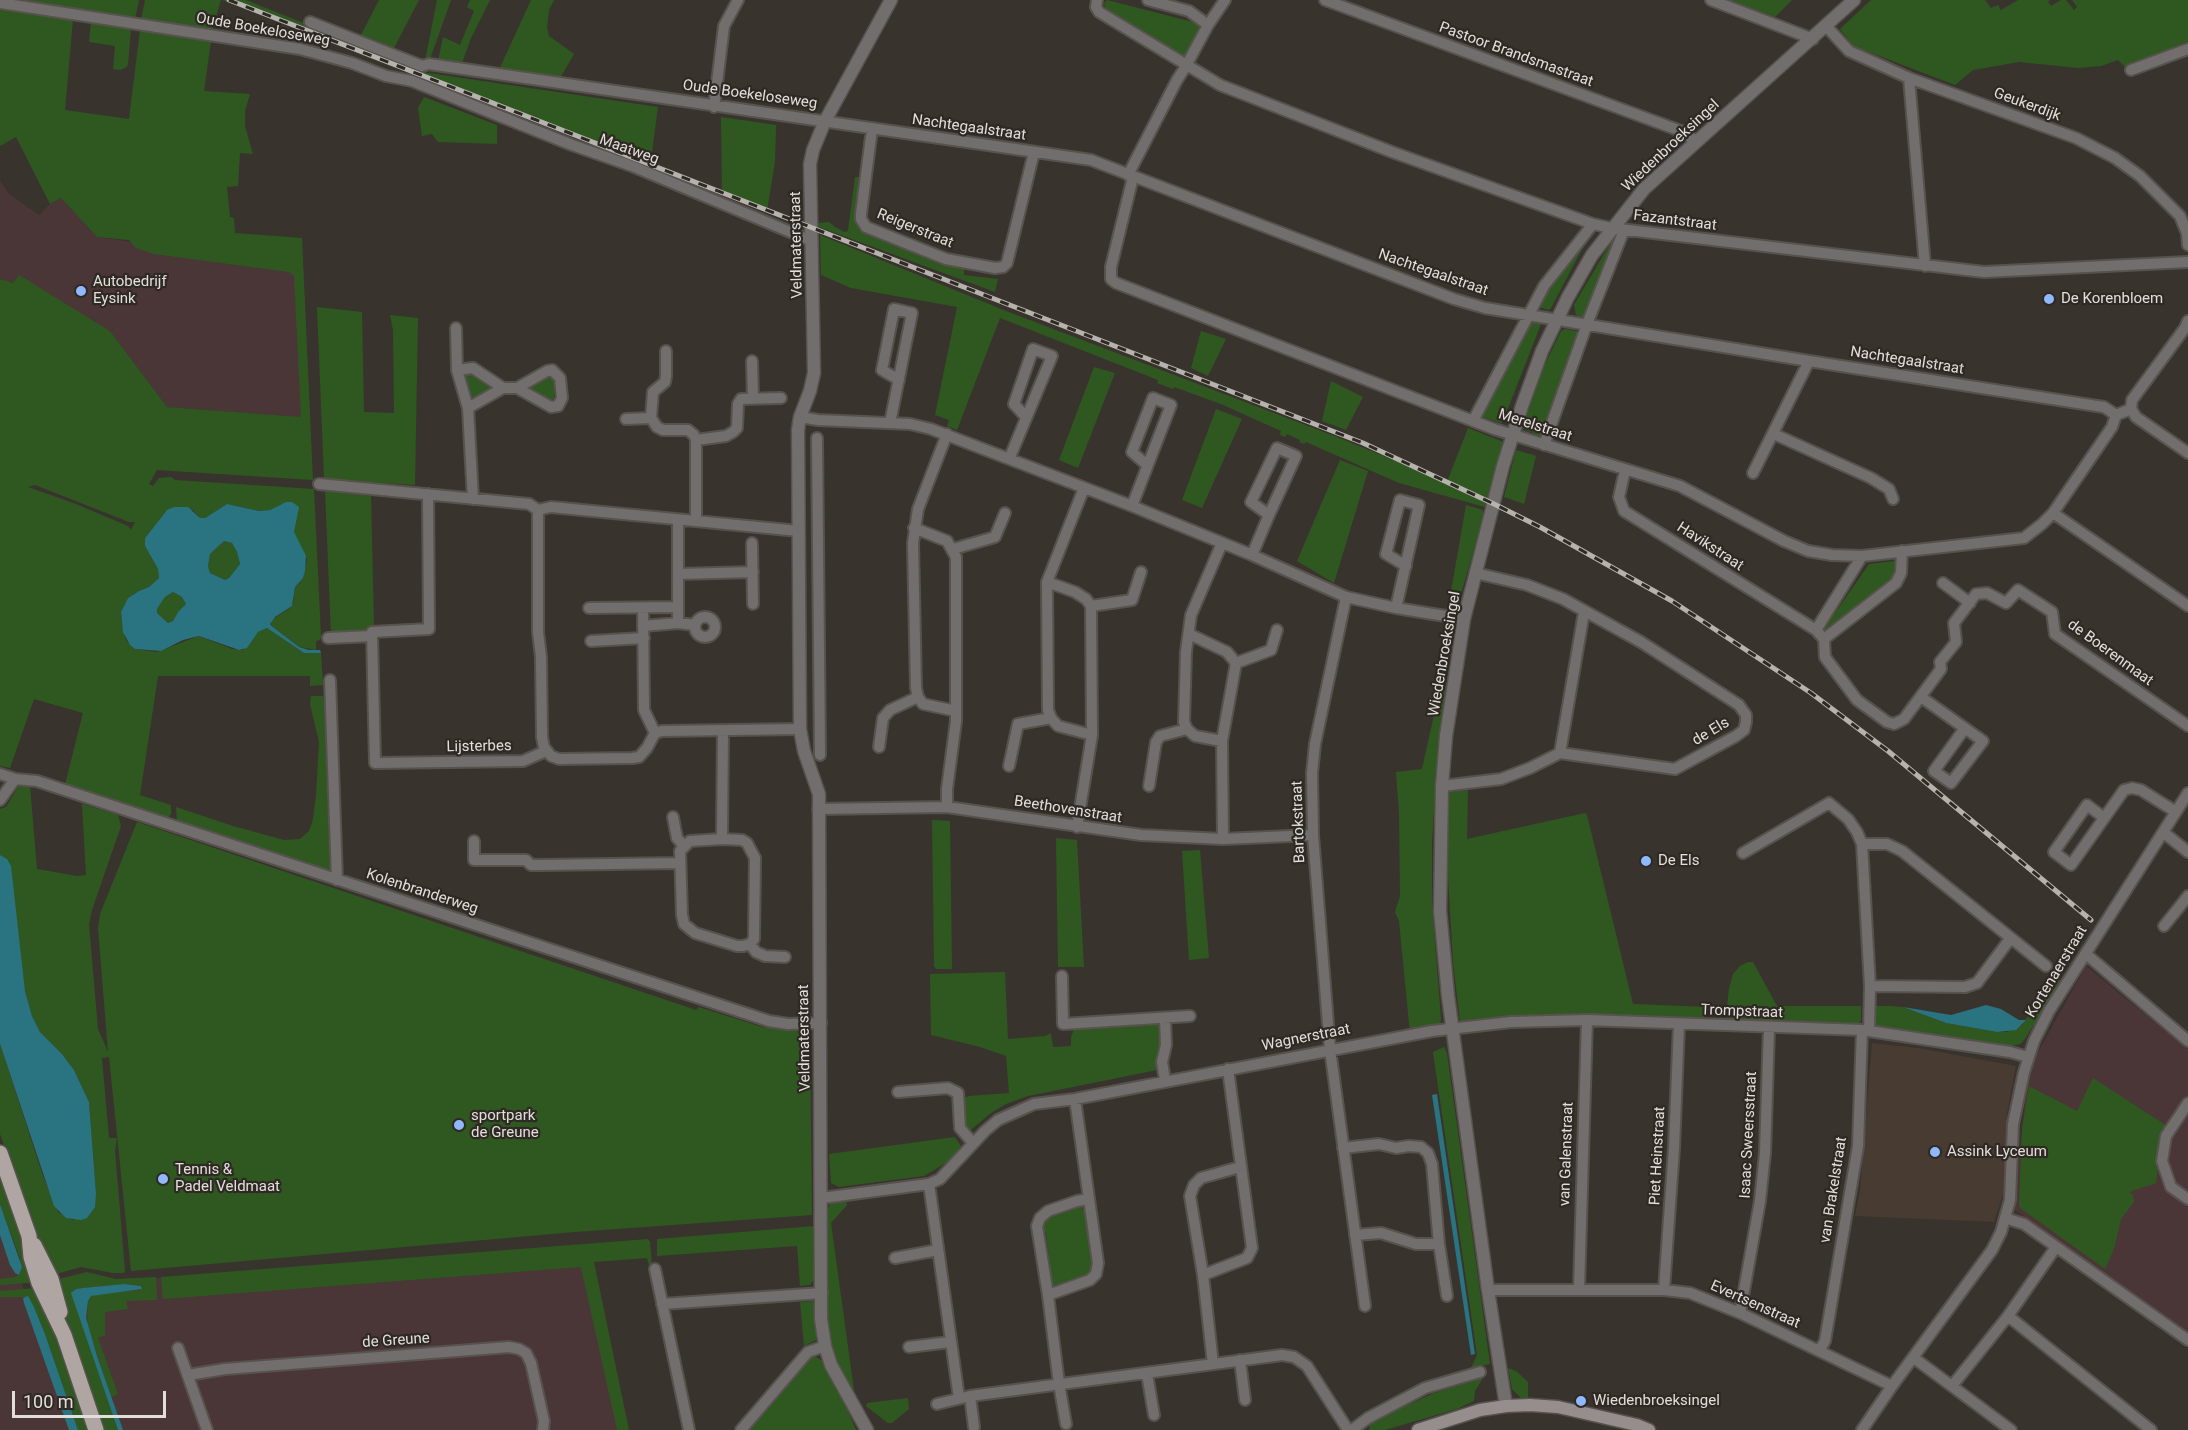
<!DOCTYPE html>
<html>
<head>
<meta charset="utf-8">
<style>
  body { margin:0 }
  #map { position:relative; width:2188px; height:1430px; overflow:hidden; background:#39332e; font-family:Roboto,sans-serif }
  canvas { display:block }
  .scale { position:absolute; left:12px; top:1391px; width:154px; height:27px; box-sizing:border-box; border:3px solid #e2dedb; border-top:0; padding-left:8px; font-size:18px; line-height:21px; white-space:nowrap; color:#e2dedb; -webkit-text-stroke:4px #2f2924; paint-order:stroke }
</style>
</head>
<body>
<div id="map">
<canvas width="2188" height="1430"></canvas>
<div class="scale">100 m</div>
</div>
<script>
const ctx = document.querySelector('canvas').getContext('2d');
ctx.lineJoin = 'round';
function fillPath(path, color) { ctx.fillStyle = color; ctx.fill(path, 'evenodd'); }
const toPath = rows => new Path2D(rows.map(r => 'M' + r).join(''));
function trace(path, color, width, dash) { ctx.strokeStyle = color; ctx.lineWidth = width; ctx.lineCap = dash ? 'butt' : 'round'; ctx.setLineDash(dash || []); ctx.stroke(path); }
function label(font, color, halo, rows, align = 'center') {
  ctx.font = font + ' Roboto,sans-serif'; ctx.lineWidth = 4.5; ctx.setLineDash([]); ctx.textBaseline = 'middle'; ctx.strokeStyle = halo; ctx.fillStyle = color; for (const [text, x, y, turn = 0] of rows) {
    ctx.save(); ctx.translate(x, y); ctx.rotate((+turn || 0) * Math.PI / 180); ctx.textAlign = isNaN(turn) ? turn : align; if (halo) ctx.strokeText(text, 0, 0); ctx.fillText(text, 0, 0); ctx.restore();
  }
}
fillPath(toPath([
  [0,180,8,193,39,215,50,204,61,198,97,237,303,266,310,418,167,407,110,331,18,276,13,283,0,279],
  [2086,966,2188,1049,2188,1335,2014,1209,2028,1070],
  [0,1222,10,1250,73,1430,0,1430],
  [582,1253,620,1430,120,1430,71,1283]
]), '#4a3636');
fillPath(toPath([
  [1872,1043,1918,1048,2016,1066,2007,1114,2004,1191,1994,1222,1855,1216,1860,1190]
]), '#473b32');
fillPath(toPath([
  [11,0,139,0,135,19],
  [145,0,221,0,212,30,141,20],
  [222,0,246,0,381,54,416,66,409,73],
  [379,0,419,0,394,48,361,35],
  [437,0,451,0,429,62,425,61],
  [470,0,490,0,471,38,461,66,438,61,443,37,460,45,474,11,467,7],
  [531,0,554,0,549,10,547,27,549,36,574,54,559,80,498,72],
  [1107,0,1204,25,1185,59,1106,12,1104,3],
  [1729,0,1792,0,1775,17],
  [1871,0,1985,0,1991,8,1998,5,2001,10,2018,0,2050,0,2048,2,2051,6,2061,0,2066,0,2074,10,2077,7,2072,0,2188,0,2188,41,2161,54,2138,61,2133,68,2126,68,2118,60,2101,66,2078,68,2019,62,1973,70,1955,85,1853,46,1840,29],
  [0,10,73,19,65,110,129,119,140,30,211,41,204,91,250,94,245,111,245,126,253,154,240,153,238,186,227,187,230,217,234,218,235,233,302,238,313,480,157,470,149,484,153,486,159,478,171,477,175,480,314,489,321,637,320,640,316,641,316,650,299,647,273,627,270,623,273,619,290,608,293,603,295,587,303,578,307,559,295,539,282,504,270,510,259,511,227,504,205,518,200,518,193,510,167,510,145,538,145,546,158,569,159,578,149,587,139,591,128,598,121,612,122,623,126,640,135,649,157,652,199,636,232,649,243,650,258,632,267,628,304,653,321,653,323,685,310,686,310,676,158,676,140,795,171,805,171,814,167,819,65,785,83,713,34,699,10,768,0,766,0,279,13,283,19,275,110,331,167,407,301,417,294,276,289,272,154,254,136,248,129,240,97,237,61,198,50,204,16,137,0,146],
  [35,485,129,522,135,522,131,530,128,526,76,504,28,487],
  [91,22,129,26,131,29,128,65,125,68,120,70,113,69,115,46,89,42],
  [422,72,658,107,650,166,420,77],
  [424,97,497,125,497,144,438,142,432,134,422,136,418,108],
  [721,117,776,125,775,161,767,211,722,194],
  [855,177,862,177,864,231,942,262,964,267,964,275,998,279,995,292,819,227,819,223,829,222,835,227,845,232,848,231],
  [820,235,1006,311,1337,437,1447,482,1468,428,1501,441,1503,442,1502,450,1485,507,1399,483,1306,442,1304,444,1299,442,1300,440,1287,434,1285,437,1280,435,1281,431,1221,404,1174,387,1173,389,1157,383,1158,380,1000,318,957,430,947,426,949,420,935,415,957,307,851,288,821,275],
  [1589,236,1551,308,1549,310,1538,307,1573,251],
  [1615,241,1587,317,1582,318,1576,315,1574,305,1611,242],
  [317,307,362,312,364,412,394,413,393,330,390,315,418,318,415,485,324,479],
  [1529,322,1541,324,1503,421,1501,423,1480,416],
  [1565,329,1582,332,1544,436,1538,435,1523,429,1523,426,1541,373,1561,331],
  [1201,331,1226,339,1208,376,1191,368],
  [1094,367,1115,373,1078,468,1059,460],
  [472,372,492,386,491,390,475,398,470,396,465,379,466,376],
  [546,376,551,376,554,383,554,399,552,402,525,387],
  [1331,381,1363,397,1346,430,1322,421],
  [1216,409,1242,419,1202,508,1182,500],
  [1516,450,1536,456,1524,504,1504,497],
  [1340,460,1368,471,1334,583,1297,561],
  [325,491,371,496,374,627,368,628,368,633,331,634],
  [1466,505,1483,510,1483,519,1458,604,1450,597],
  [224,541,232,543,237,552,240,564,229,578,225,580,210,573,208,566,210,554],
  [1895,561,1896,575,1895,579,1827,631,1824,629,1869,564],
  [173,592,182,597,186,604,178,612,173,621,168,623,157,613,157,609,165,597],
  [1448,680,1435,796,1432,842,1432,902,1441,1019,1440,1024,1410,1033,1399,921,1395,912,1400,896,1399,814,1396,772,1422,769,1436,706],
  [311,696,323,696,324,700,330,870,177,822,176,807,233,826,284,840,300,839,309,831,313,819,316,795,319,742,310,704],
  [22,785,30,786,37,869,77,876,86,875,82,804,118,815,121,826,92,910,89,925,98,1029,108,1052,98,928,100,914,137,822,696,1010,699,1007,762,1027,810,1032,812,1215,575,1232,131,1271,109,1057,102,1058,109,1138,117,1138,115,1150,125,1271,124,1273,113,1273,81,1267,53,1275,23,1202,0,1134,0,1044,43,1176,58,1212,73,1220,96,1193,89,1102,74,1070,62,1054,40,1032,32,1016,25,991,7,859,0,855,0,809,6,807,18,787],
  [1468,790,1467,839,1585,813,1587,815,1633,1004,1709,1007,1706,1015,1700,1022,1504,1018,1460,1022,1453,962,1447,861,1448,794,1450,792],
  [932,820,950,821,952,969,936,969,934,966],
  [1056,838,1077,840,1084,967,1058,967],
  [1200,850,1209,958,1189,960,1182,851],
  [1748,962,1753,962,1777,1006,1861,1006,1861,1021,1857,1025,1728,1022,1726,1016,1729,988,1733,974,1740,966],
  [1005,972,1008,1039,1045,1036,1051,1033,1053,1047,1071,1046,1071,1037,1074,1029,1159,1023,1162,1045,1156,1061,1157,1070,1028,1096,1006,1104,991,1113,967,1133,964,1130,964,1098,969,1096,1009,1093,1006,1056,980,1047,931,1035,930,974],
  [2054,976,2062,981,2025,1039,2020,1044,2012,1046,1975,1042,1876,1027,1874,1025,1871,1006,1889,1006,1903,1007,1946,1023,1997,1032,2007,1032,2022,1025],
  [1444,1047,1447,1053,1490,1364,1471,1368,1477,1355,1433,1052],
  [2093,1078,2167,1126,2161,1144,2156,1183,2129,1192,2133,1195,2134,1202,2121,1219,2114,1249,2105,1269,2020,1208,2019,1204,2022,1129,2029,1086,2077,1111],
  [955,1137,961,1146,951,1160,924,1176,839,1187,831,1183,829,1154],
  [0,1173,34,1281,28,1283,0,1285,0,1279,15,1277,19,1275,20,1259,0,1204],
  [846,1200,847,1205,831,1223,855,1398,833,1357,828,1326,827,1213,829,1205,834,1201],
  [1073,1206,1081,1207,1085,1211,1094,1266,1088,1277,1059,1288,1051,1284,1048,1274,1050,1267,1046,1233,1042,1230,1042,1225,1048,1216],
  [814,1226,816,1227,815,1278,810,1285,800,1286,797,1246,657,1256,657,1239],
  [648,1239,650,1242,652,1265,649,1265,647,1258,594,1262,629,1430,617,1430,581,1267,163,1299,161,1277],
  [87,1272,116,1279,156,1277,157,1300,126,1301,128,1309,105,1312,105,1335,98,1338,118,1394,111,1397,87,1324,88,1301,91,1296,97,1294,140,1290,142,1286,124,1284,83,1288,76,1289,72,1293,118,1430,103,1430,69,1332,55,1280],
  [36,1288,66,1359,90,1430,78,1430,45,1334,34,1307,28,1297,0,1297,0,1291],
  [813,1301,815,1306,818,1307,819,1336,816,1337,816,1340,804,1346,800,1302],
  [813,1355,824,1362,835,1388,845,1402,856,1430,746,1430],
  [1508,1368,1516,1371,1528,1382,1528,1398,1521,1398,1512,1389],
  [1483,1378,1475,1391,1474,1401,1457,1409,1385,1430,1369,1430,1370,1424,1401,1408,1434,1393],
  [908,1398,909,1409,892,1423,888,1423,866,1406,867,1403]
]), '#2f5821');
fillPath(toPath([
  [286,502,292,502,299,507,294,532,306,556,305,571,303,578,295,587,292,606,275,617,270,624,273,627,299,647,309,650,320,650,321,653,304,653,267,628,258,632,247,648,239,650,199,636,183,640,161,651,135,649,130,645,123,632,121,612,128,598,139,591,149,587,159,578,158,569,145,546,145,538,167,510,174,507,188,507,200,518,205,518,227,504,259,511,270,510],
  [224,541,232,543,237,552,240,564,229,578,225,580,210,573,208,566,210,554],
  [173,592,182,597,186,604,178,612,173,621,168,623,157,613,157,609,165,597],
  [0,855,7,859,11,866,25,991,32,1016,40,1032,62,1054,74,1070,89,1102,96,1193,95,1207,87,1218,81,1220,66,1218,54,1206,0,1044],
  [1986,1005,2001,1009,2019,1020,2026,1020,2016,1030,1997,1032,1946,1023,1903,1007,1951,1015],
  [1437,1094,1475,1354,1471,1355,1432,1095],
  [0,1204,22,1267,19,1275,15,1273,10,1265,0,1235],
  [124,1284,141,1286,142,1289,91,1296,88,1301,86,1318,97,1356,123,1430,118,1430,71,1293,76,1289,83,1288],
  [28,1296,34,1307,45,1334,78,1430,69,1430,24,1303,23,1298]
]), '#2a7380');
const minor = toPath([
  [1097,0,1096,7,1099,12,1220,85,1392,152,1593,224,1611,228,1984,272,2188,262],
  [1148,0,1189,11,1208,25],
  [1325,0,1681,131,1696,141],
  [1711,0,1813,39],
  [0,3,300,49,352,63,386,76,412,81,572,145,632,166,812,241],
  [310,22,422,66,429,64,1091,160,1454,299,1485,308,1809,361,2097,406,2104,407,2116,415],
  [1826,26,1849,51,1909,78,2076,138,2115,158,2140,176,2180,216,2187,233,2188,245],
  [2131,70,2188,49],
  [1909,78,1925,266],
  [714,107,724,26,738,0],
  [872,129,861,214,861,219,866,227,946,259,995,268,1003,267,1007,263,1034,152],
  [1128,175,1177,80,1186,66,1208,25,1225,0],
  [1133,177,1111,267,1111,279,1116,283,1494,429,1680,486,1784,541,1808,551,1832,555,1862,556,2024,538,2042,524,2053,513,2112,427,2116,415,2131,409,2132,400,2185,328,2188,321],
  [456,328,457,370,468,408,473,499],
  [666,351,666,376,665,382,653,392,651,418,657,427,663,430,688,430,694,435,696,440,696,521],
  [752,361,753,398],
  [457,370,473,368,503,388],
  [468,408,503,388,517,388,551,407,558,406,562,398,560,378,552,370,547,371,517,388],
  [2131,409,2136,417,2188,453],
  [800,417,818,420,910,424,931,429,1132,506,1252,555,1346,597,1396,608,1464,619],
  [626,419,651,418],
  [1473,421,1544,286,1593,224],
  [890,423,912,313,894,309,882,370,899,380],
  [947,434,918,509,913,543,916,688,918,697,923,704,956,711],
  [1774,434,1871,478,1889,489,1893,499],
  [817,438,820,755],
  [696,440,726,436,733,432,737,428,738,404,741,399,781,398],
  [1544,445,1587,324,1624,230],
  [1010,457,1052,356,1033,349,1014,404,1026,417],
  [1625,470,1619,497,1624,511,1816,630,1824,639,1896,583,1901,573,1902,551],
  [1753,473,1809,361],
  [319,484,529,504,538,510],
  [1084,488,1047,582,1048,710,1051,718,1058,726,1092,735],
  [428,494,429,629,372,632,375,763,523,761,546,751],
  [1132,506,1171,405,1153,398,1132,452,1147,465],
  [538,510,538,632,541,657,542,737,544,747,551,756,559,759,632,758,639,757,647,748,655,733,662,731,800,729],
  [538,510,551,507,799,531],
  [2053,513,2188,606],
  [678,520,678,623],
  [914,528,947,541,956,557,956,721,947,789,947,807],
  [752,543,753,604],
  [953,549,995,537,1005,513],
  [1252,555,1269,515,1296,456,1277,448,1251,502,1269,515],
  [678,574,753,572],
  [1047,582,1075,592,1086,599,1091,606,1092,735,1077,827],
  [1943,583,1970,603],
  [1346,597,1315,744,1312,773,1313,835,1330,1049,1365,1306],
  [1091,606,1132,600,1141,572],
  [589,608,678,607],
  [643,608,644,710,655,733],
  [1396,608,1419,505,1400,500,1386,554,1406,566],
  '695 627a10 10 0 1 1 20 0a10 10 0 1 1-20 0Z',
  [643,626,678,623,695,625],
  [1816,630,1862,556],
  [1189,634,1227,652,1236,663,1222,741,1223,839],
  [328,638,372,636],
  [1824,639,1825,657,1857,700,1887,722,1894,724,1904,719,1941,669,1940,662,1956,642,1954,623,1976,594,1987,593,2006,603,2018,590,2052,612,2055,634,2188,726],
  [591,641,644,638],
  [1236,663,1271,650,1277,630],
  [330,680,337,880],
  [1921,697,1983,741,1951,783,1934,771,1965,728],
  [1222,741,1195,736,1187,729,1184,722,1186,652,1191,615,1222,543],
  [879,747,883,718,890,710,918,697],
  [1560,753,1584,612],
  [1009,766,1018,724,1051,718],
  [0,774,15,779,37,781,769,1021,788,1024,821,1023],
  [1149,786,1156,742,1160,736,1187,729],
  [1442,786,1501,779,1530,768,1560,753,1675,769,1736,736,1744,730,1746,722,1746,715,1739,705,1641,642,1563,599,1527,585,1475,573],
  [0,800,15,779],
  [818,809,947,807,1141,835,1223,839,1313,835],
  [673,817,677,838,684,846],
  [2103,817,2087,805,2054,852,2071,865,2124,790,2132,788,2141,790,2176,812],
  [2163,832,2188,852],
  [722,839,742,840,747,843,755,858,754,939,750,944,743,946,737,946,695,933,684,924,682,915,680,851,690,841,722,839],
  [722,839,723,731],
  [474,841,474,860,526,860,531,865,541,865,680,863],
  [1862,844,1887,844,1902,851,2046,966],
  [1743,853,1829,803,1848,819,1857,832,1862,844,1870,986,1869,1031],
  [2164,926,2188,896],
  [750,944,756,952,765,956,785,957],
  [2086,954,2188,1041],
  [1062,976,1063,1024,1190,1016],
  [1870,986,1965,987,1977,983,2010,939],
  [1165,1019,1166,1045,1162,1062,1165,1080],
  [898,1092,948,1088,958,1093,960,1128,973,1143],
  [2188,1103,2166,1136,2162,1161,2171,1187,2188,1199],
  [1343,1148,1379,1144,1396,1148,1409,1146,1421,1147,1428,1153,1432,1164,1439,1244,1447,1296],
  [929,1184,959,1398],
  [822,1198,929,1184,940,1179,985,1131,998,1120,1034,1104,1075,1099,1432,1031,1511,1022,1587,1020,1862,1030,2010,1052,2028,1057],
  [2005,1218,2024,1224,2188,1340],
  [1355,1235,1381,1233,1416,1244,1439,1244],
  [895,1258,938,1250],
  [655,1269,689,1430],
  [1203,1275,1247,1258,1252,1248,1228,1069],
  [1579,1289,1587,1020],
  [1488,1290,1664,1290,1690,1293,1740,1313,1892,1386],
  [1664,1290,1674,1148,1679,1024],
  [1048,1295,1037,1226,1040,1218,1048,1211,1077,1201,1089,1199],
  [662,1304,822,1293],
  [1740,1313,1760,1201,1765,1153,1769,1028],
  [2008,1316,2151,1430],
  [909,1347,950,1342],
  [178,1348,207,1430],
  [1819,1351,1825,1341,1858,1146,1862,1030],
  [1914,1358,2011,1430],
  [1240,1360,1245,1400],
  [1213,1364,1203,1275,1190,1196,1194,1185,1201,1178,1240,1167],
  [1147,1374,1154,1415],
  [188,1375,225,1369,509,1347,519,1349,526,1353,531,1363,544,1421,543,1430],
  [1952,1386,2008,1316,2056,1247],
  [970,1396,974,1427],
  [937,1404,970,1396,1282,1355,1294,1357,1307,1366,1348,1430],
  [1066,1424,1059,1384,1048,1295,1090,1280,1096,1274,1098,1263,1075,1099],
  [741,1430,808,1352,825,1346],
  [1352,1430,1368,1418,1425,1388,1480,1372],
  [1862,1430,1892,1386,1992,1250,2001,1232,2010,1200,2013,1124,2024,1072,2034,1041,2049,1011,2188,793]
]);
const tertiary = toPath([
  [1506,1406,1488,1290,1448,996,1440,911,1442,786,1446,736,1464,619,1503,466,1522,406,1542,351,1568,297,1592,255,1644,189,1854,0],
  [867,1430,831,1365,825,1346,821,1319,819,794,804,751,800,729,798,430,800,417,810,391,814,373,810,164,813,150,825,121,891,0]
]);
const secondary = toPath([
  [1418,1430,1480,1410,1506,1406,1530,1405,1558,1407,1637,1425,1649,1430]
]);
const primary = toPath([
  [0,1153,29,1236,31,1257,39,1283,64,1335,96,1430],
  [34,1245,51,1279,60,1312]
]);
trace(minor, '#57524d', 14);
trace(tertiary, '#57524d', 15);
trace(secondary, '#57524d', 15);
trace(primary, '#57524d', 18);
trace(minor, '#726e6d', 10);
trace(tertiary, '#726e6d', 12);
trace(secondary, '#958e8c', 12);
trace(primary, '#afa6a4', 15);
const rail = toPath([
  [229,0,1363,443,1494,504,1540,527,1672,601,1811,693,1888,751,2091,920]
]);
trace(rail, '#b6b2ae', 5);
trace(rail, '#2f2924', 3, [9]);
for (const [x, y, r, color] of [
  [81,291,6,"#90b8fd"],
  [2049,299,6,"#90b8fd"],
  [1646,861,6,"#90b8fd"],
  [459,1125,6,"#90b8fd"],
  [1935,1152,6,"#90b8fd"],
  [163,1179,6,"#90b8fd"],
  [1581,1401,6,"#90b8fd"]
]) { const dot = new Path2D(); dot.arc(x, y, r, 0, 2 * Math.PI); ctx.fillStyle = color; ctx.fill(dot); trace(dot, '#2f2924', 2); }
label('15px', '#e2dedb', '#2f2924', [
  ["Oude Boekeloseweg",263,30,10],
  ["Pastoor Brandsmastraat",1516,55,20],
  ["Oude Boekeloseweg",750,95,8],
  ["Geukerdijk",2027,105,20],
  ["Nachtegaalstraat",969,128,8],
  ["Wiedenbroeksingel",1671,146,-43],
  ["Maatweg",629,150,20],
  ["Fazantstraat",1675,221,7],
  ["Reigerstraat",915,229,22],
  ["Veldmaterstraat",797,245,-91],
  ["Nachtegaalstraat",1433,273,19],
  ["Nachtegaalstraat",1907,361,9],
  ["Merelstraat",1535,426,18],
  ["Havikstraat",1710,547,33],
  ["de Boerenmaat",2110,653,36],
  ["Wiedenbroeksingel",1445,654,-80],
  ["de Els",1711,732,-31],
  ["Lijsterbes",479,747,-1],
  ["Beethovenstraat",1068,810,9],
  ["Bartokstraat",1299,822,-92],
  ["Kolenbranderweg",422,892,18],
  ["Kortenaerstraat",2057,972,-59],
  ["Trompstraat",1742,1012,2],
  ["Veldmaterstraat",805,1038,-91],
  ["Wagnerstraat",1306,1038,-11],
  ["Isaac Sweersstraat",1749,1135,-87],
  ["van Galenstraat",1567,1154,-88],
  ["Piet Heinstraat",1658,1156,-87],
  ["van Brakelstraat",1834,1190,-81],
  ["Evertsenstraat",1755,1305,24],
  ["de Greune",396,1341,-4]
]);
label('15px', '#e2dedb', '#2f2924', [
  ["Autobedrijf",93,282],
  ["Eysink",93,299],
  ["De Korenbloem",2061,299],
  ["De Els",1658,861],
  ["sportpark",471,1116],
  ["de Greune",471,1133],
  ["Assink Lyceum",1947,1152],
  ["Tennis &",175,1170],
  ["Padel Veldmaat",175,1187],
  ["Wiedenbroeksingel",1593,1401]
], 'left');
</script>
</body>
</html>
